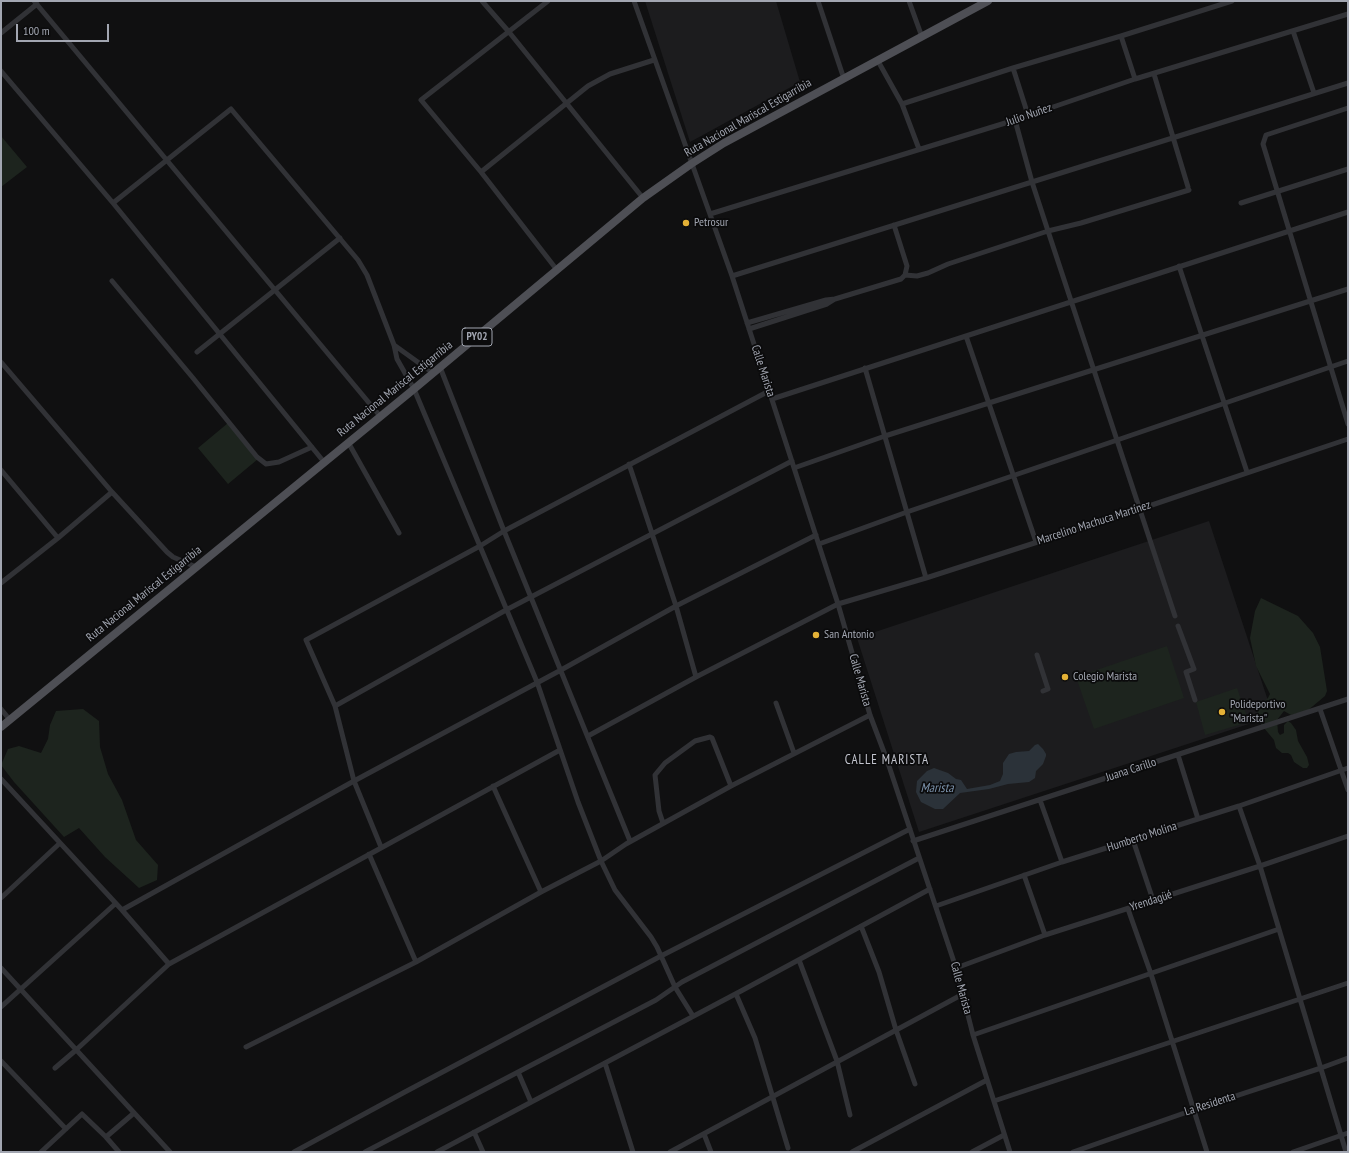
<!DOCTYPE html>
<html>
<head>
<meta charset="utf-8">
<style>
  body { margin:0 }
  #map { position:relative; width:1349px; height:1153px; overflow:hidden; background:#101011; font-family:"PT Sans Narrow",sans-serif }
  canvas { display:block }
  .frame { position:absolute; inset:0; border:2px solid #a2a6b1; pointer-events:none }
  .scale { position:absolute; left:16px; top:24px; width:93px; height:18px; box-sizing:border-box; border:2px solid #a2a6b1; border-top:0; padding-left:5px; font-size:12px; line-height:14px; white-space:nowrap; color:#a2a6b1; -webkit-text-stroke:3px #0b0b0c; paint-order:stroke }
</style>
</head>
<body>
<div id="map">
<canvas width="1349" height="1153"></canvas>
<div class="frame"></div>
<div class="scale">100 m</div>
</div>
<script>
const ctx = document.querySelector('canvas').getContext('2d');
ctx.lineJoin = 'round';
function fillPath(path, color) { ctx.fillStyle = color; ctx.fill(path, 'evenodd'); }
const toPath = rows => new Path2D(rows.map(r => 'M' + r).join(''));
function trace(path, color, width, dash) { ctx.strokeStyle = color; ctx.lineWidth = width; ctx.lineCap = dash ? 'butt' : 'round'; ctx.setLineDash(dash || []); ctx.stroke(path); }
function label(font, color, halo, rows, align = 'center') {
  ctx.font = font + ' "PT Sans Narrow",sans-serif'; ctx.lineWidth = 3.5; ctx.setLineDash([]); ctx.textBaseline = 'middle'; ctx.strokeStyle = halo; ctx.fillStyle = color; for (const [text, x, y, turn = 0] of rows) {
    ctx.save(); ctx.translate(x, y); ctx.rotate((+turn || 0) * Math.PI / 180); ctx.textAlign = isNaN(turn) ? turn : align; if (halo) ctx.strokeText(text, 0, 0); ctx.fillText(text, 0, 0); ctx.restore();
  }
}
fillPath(toPath([
  [645,1,776,1,800,82,690,142],
  [1209,521,1273,716,919,832,857,638]
]), '#1c1c1e');
fillPath(toPath([
  [1,136,27,167,1,187],
  [228,423,258,459,228,484,198,448],
  [1261,598,1298,616,1313,633,1320,647,1327,691,1325,696,1307,711,1291,715,1284,711,1277,720,1278,732,1280,735,1284,733,1284,725,1288,721,1291,723,1296,730,1298,741,1307,757,1309,765,1307,768,1303,768,1294,762,1291,755,1288,753,1282,753,1276,748,1274,740,1259,722,1256,715,1260,705,1268,698,1270,694,1256,666,1250,638,1255,611],
  [1167,646,1184,698,1094,729,1076,677],
  [1237,688,1249,722,1205,735,1196,702],
  [83,709,99,721,100,747,108,774,122,800,136,840,158,865,157,880,139,888,105,857,79,828,64,837,14,782,1,765,8,749,19,746,41,753,48,739,50,725,56,711]
]), '#1d241e');
fillPath(toPath([
  [1038,744,1043,749,1046,754,1046,756,1043,764,1036,771,1035,778,1029,782,1008,784,989,789,960,793,943,809,935,809,921,802,916,792,917,781,927,771,934,768,948,773,956,779,961,780,967,789,990,785,1000,781,1003,774,1003,763,1009,754,1016,752,1029,751,1035,745]
]), '#2b3239');
trace(toPath([
  [34,1,380,416],
  [482,1,509,32,643,198],
  [548,1,421,100,481,172,557,270],
  [634,1,732,276,838,604,870,715,887,760,956,968,973,1035,1010,1152],
  [818,1,844,79],
  [909,1,922,37],
  [1293,31,1314,93],
  [1,33,37,4],
  [1121,36,1135,79],
  [878,61,902,104,919,149],
  [1013,68,1028,115],
  [1,71,113,203,324,462],
  [1154,74,1188,187],
  [902,104,1013,68,1121,36,1232,1],
  [1348,108,1266,135,1263,144,1348,424],
  [1015,120,1032,182,1048,231,1175,616],
  [481,172,588,86,610,74,654,60],
  [113,203,231,109,358,260,367,275,394,345,397,359,414,389,537,682,578,802,601,861,615,890,651,937,657,947,675,987,693,1016],
  [1241,203,1348,169],
  [710,214,1015,120,1135,79,1348,14],
  [1179,266,1247,472],
  [905,275,917,276,928,273,948,264,1048,231,1081,223,1189,190],
  [732,276,1348,83],
  [112,281,193,378,257,457,266,464,279,462,312,447],
  [835,299,901,279,905,275,907,266,894,225],
  [747,323,826,300,835,299,827,304,749,329],
  [966,336,1036,542],
  [394,345,433,373],
  [197,352,340,238],
  [1,362,112,492,167,552,173,557,196,567],
  [440,367,504,531,630,841],
  [865,368,926,578],
  [772,399,1348,212],
  [348,442,399,533],
  [629,464,676,606,696,677],
  [794,468,885,436,1348,289],
  [1,470,58,538],
  [819,544,907,512,1348,361],
  [1,583,58,538,112,492],
  [1178,626,1194,669,1186,672,1195,700],
  [1037,655,1048,689,1043,691],
  [776,703,794,753],
  [335,706,506,610,792,461],
  [1,709,10,720],
  [1320,709,1348,790],
  [588,736,696,677,838,604,926,578,1140,509,1348,439],
  [1178,755,1198,819],
  [1,779,122,910,169,964],
  [493,786,541,892],
  [1040,800,1062,862],
  [1239,806,1260,866,1346,1152],
  [663,823,659,811,655,775,665,763,695,741,710,737,712,738,731,786],
  [1133,840,1153,900],
  [913,841,1348,699],
  [381,847,354,781,335,706,306,640,480,546,504,531,769,391],
  [369,854,416,962],
  [1024,875,1045,935],
  [1,898,60,843],
  [936,906,1062,862,1239,806,1348,768],
  [1128,909,1151,974,1207,1152],
  [122,910,354,781,561,670,676,606,816,535],
  [861,926,879,972,896,1030,915,1084],
  [799,960,837,1061,850,1115],
  [1,968,170,1152],
  [956,968,1045,935,1260,866,1348,836],
  [736,994,755,1038,788,1148],
  [1,1007,115,904],
  [973,1035,1279,929],
  [246,1047,416,962,541,892,601,861,626,844,731,786,870,715],
  [1,1061,66,1129],
  [605,1063,633,1152],
  [55,1068,76,1050,169,964,560,750],
  [518,1072,531,1102],
  [994,1101,1348,983],
  [474,1132,483,1152],
  [704,1134,711,1152],
  [106,1137,134,1113],
  [41,1152,82,1114,106,1137,119,1152],
  [294,1152,403,1093,661,956,910,829],
  [365,1152,656,1000,682,982,919,858],
  [437,1152,741,991,930,889],
  [670,1152,963,994],
  [852,1152,987,1080],
  [972,1152,1004,1135],
  [1073,1152,1193,1110,1321,1068,1348,1058],
  [1293,1152,1348,1133]
]), '#313236', 5);
trace(toPath([
  [1,727,414,389,643,198,691,164,724,143,988,1]
]), '#4e4f55', 8);
for (const [x, y, r, color] of [
  [686,223,4,"#e4b136"],
  [816,635,4,"#e4b136"],
  [1065,677,4,"#e4b136"],
  [1222,712,4,"#e4b136"]
]) { const dot = new Path2D(); dot.arc(x, y, r, 0, 2 * Math.PI); ctx.fillStyle = color; ctx.fill(dot); trace(dot, '#0b0b0c', 1.5); }
for (const [x, y, w] of [
  [477,337,30]
]) { const box = new Path2D(); box.roundRect(x - w / 2, y - 9, w, 18, 3); ctx.fillStyle = '#0b0b0c'; ctx.fill(box); trace(box, '#a2a6b1', 1); }
label('bold 11px', '#a2a6b1', null, [
  ["PY02",477,337]
]);
label('12px', '#a2a6b1', '#0b0b0c', [
  ["Julio Nuñez",1029,115,-19],
  ["Ruta Nacional Mariscal Estigarribia",748,118,-30],
  ["Calle Marista",763,371,72],
  ["Ruta Nacional Mariscal Estigarribia",395,389,-39],
  ["Marcelino Machuca Martínez",1094,523,-18],
  ["Ruta Nacional Mariscal Estigarribia",144,594,-39],
  ["Calle Marista",860,680,74],
  ["Juana Carillo",1131,770,-18],
  ["Humberto Molina",1142,837,-18],
  ["Yrendagüé",1151,901,-18],
  ["Calle Marista",961,988,75],
  ["La Residenta",1210,1104,-18]
]);
label('12px', '#a2a6b1', '#0b0b0c', [
  ["Petrosur",694,223],
  ["San Antonio",824,635],
  ["Colegio Marista",1073,677],
  ["Polideportivo",1230,705],
  ["\"Marista\"",1230,719]
], 'left');
ctx.letterSpacing = '1px';
label('13px', '#c3c5ce', '#0b0b0c', [
  ["CALLE MARISTA",887,760]
]);
ctx.letterSpacing = '0px';
label('italic 13px', '#7b92ab', '#0b0b0c', [
  ["Marista",937,788]
]);
</script>
</body>
</html>
